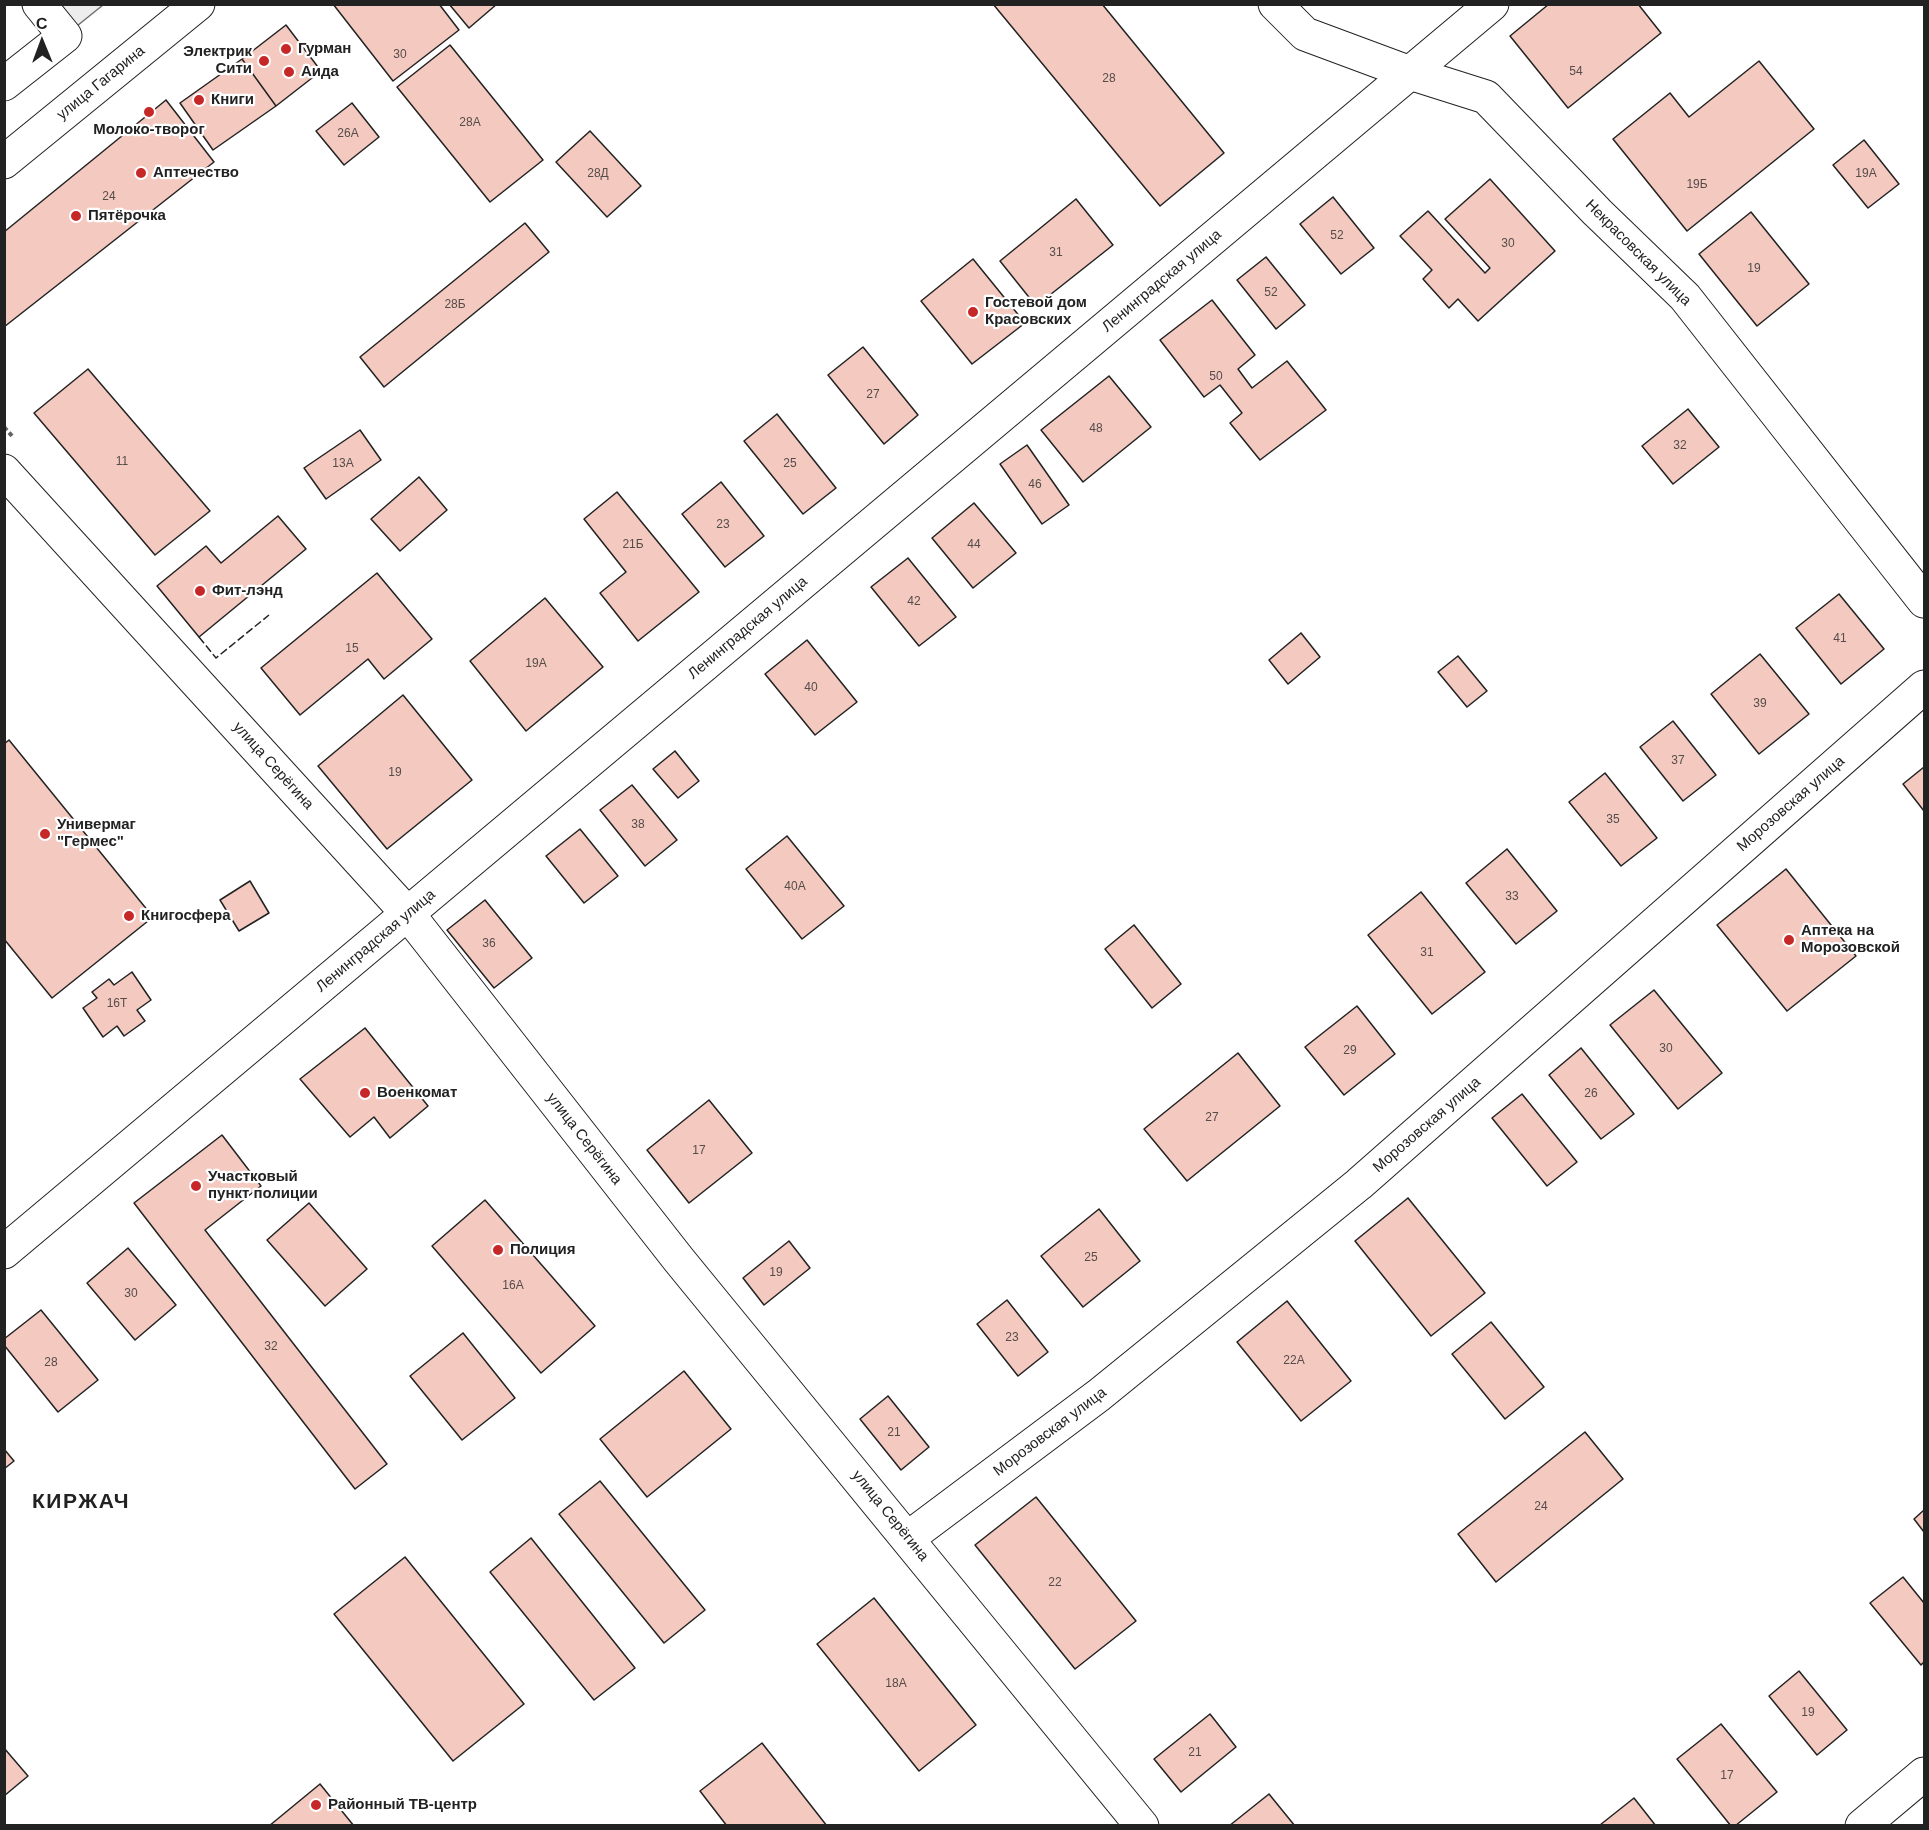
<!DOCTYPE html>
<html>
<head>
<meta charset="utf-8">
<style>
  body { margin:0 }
  #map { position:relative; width:1929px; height:1830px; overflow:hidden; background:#fff; font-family:Helvetica,sans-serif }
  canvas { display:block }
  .frame { position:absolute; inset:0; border:6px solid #222; pointer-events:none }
  .north { position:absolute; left:12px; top:12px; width:60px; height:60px; -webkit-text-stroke:4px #fff; paint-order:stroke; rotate:359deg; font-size:16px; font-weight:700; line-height:24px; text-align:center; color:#222 }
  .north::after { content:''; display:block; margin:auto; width:21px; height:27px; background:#222; clip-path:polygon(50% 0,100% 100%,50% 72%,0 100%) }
</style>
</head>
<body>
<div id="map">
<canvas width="1929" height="1830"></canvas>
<div class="frame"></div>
<div class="north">С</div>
</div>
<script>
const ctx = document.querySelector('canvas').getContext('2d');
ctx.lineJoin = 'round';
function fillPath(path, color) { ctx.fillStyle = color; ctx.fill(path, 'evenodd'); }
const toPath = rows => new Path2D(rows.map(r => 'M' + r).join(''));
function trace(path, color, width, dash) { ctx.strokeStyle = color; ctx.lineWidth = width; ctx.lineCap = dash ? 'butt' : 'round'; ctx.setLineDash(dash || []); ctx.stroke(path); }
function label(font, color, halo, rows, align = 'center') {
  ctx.font = font + ' Helvetica,sans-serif'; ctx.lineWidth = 4.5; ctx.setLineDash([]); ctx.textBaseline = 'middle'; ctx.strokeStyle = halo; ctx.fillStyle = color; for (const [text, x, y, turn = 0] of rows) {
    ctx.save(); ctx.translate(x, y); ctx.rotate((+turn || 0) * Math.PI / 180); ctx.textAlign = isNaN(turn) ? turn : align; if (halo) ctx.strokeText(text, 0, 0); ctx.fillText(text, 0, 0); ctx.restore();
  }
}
const parking = toPath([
  [43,5,103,5,67,34,43,5]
]);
fillPath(parking, '#ededed');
trace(parking, '#6f6f6f', 1.5);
const building = toPath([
  [333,4,439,4,459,30,393,81,333,4],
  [449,4,497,4,469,28,449,4],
  [993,4,1102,4,1224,153,1160,206,993,4],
  [1549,4,1638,4,1661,33,1568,108,1510,36,1549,4],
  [286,25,321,71,276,106,242,59,286,25],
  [450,45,543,160,490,202,397,87,450,45],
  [242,59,276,106,213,150,180,103,242,59],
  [1759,61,1814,129,1687,231,1613,139,1670,93,1689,117,1759,61],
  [166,100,214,162,4,327,4,232,166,100],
  [352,103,379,137,344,165,316,131,352,103],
  [590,131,641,186,607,217,556,162,590,131],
  [1864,140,1899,184,1868,208,1833,165,1864,140],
  [1490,179,1555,251,1478,321,1458,299,1449,308,1423,279,1432,270,1400,236,1428,211,1485,273,1490,268,1445,219,1490,179],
  [1333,197,1374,248,1341,274,1300,224,1333,197],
  [1076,199,1113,245,1036,306,1000,261,1076,199],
  [1751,212,1809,284,1757,326,1699,254,1751,212],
  [525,223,549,252,384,387,360,357,525,223],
  [1266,257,1305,305,1276,329,1237,280,1266,257],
  [973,259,1025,323,972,364,921,301,973,259],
  [1212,300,1255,355,1238,369,1252,388,1287,361,1326,410,1260,460,1230,423,1242,413,1220,385,1204,397,1160,340,1212,300],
  [863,347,918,415,884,444,828,375,863,347],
  [88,369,210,511,155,555,34,413,88,369],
  [1109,376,1151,427,1083,482,1041,430,1109,376],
  [1688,409,1719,447,1673,484,1642,446,1688,409],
  [777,414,836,488,803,514,744,441,777,414],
  [360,430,381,460,326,499,304,468,360,430],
  [1027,445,1069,505,1042,524,1000,464,1027,445],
  [419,477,447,510,400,551,371,519,419,477],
  [721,482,764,536,725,567,682,514,721,482],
  [617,492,699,592,638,641,600,593,626,572,584,519,617,492],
  [974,503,1016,553,973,588,932,538,974,503],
  [278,516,306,549,199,637,157,586,206,546,221,563,278,516],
  [908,558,956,617,919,646,871,587,908,558],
  [377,573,432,639,384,679,368,659,300,715,261,668,377,573],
  [1839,594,1884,649,1841,684,1796,628,1839,594],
  [545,598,603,667,526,731,470,661,545,598],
  [1301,633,1320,657,1288,684,1269,660,1301,633],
  [807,640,857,702,815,735,765,674,807,640],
  [1760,654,1809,714,1759,754,1711,694,1760,654],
  [1458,656,1487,691,1467,707,1438,672,1458,656],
  [403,695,472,780,387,849,318,766,403,695],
  [1673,721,1716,775,1683,801,1640,747,1673,721],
  [9,740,153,917,52,998,4,939,4,744,9,740],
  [675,751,699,781,678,798,653,769,675,751],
  [1924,767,1924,811,1903,784,1924,767],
  [1605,773,1657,838,1621,866,1569,802,1605,773],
  [632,785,677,840,645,866,600,810,632,785],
  [580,829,618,876,584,903,546,856,580,829],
  [787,836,844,906,802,939,746,869,787,836],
  [1507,849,1557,911,1516,944,1466,883,1507,849],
  [1786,869,1856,956,1787,1011,1717,925,1786,869],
  [250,881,269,913,239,931,220,900,250,881],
  [1421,892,1485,972,1432,1014,1368,935,1421,892],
  [485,900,532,958,494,988,447,930,485,900],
  [1134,925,1181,984,1152,1008,1105,949,1134,925],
  [132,972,151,1000,137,1010,145,1021,124,1036,117,1026,103,1037,83,1008,97,998,92,992,109,979,114,985,132,972],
  [1654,990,1722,1073,1678,1109,1610,1025,1654,990],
  [1357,1006,1395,1054,1344,1095,1305,1047,1357,1006],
  [365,1028,428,1106,390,1138,374,1117,350,1137,300,1079,365,1028],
  [1581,1048,1634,1114,1601,1139,1549,1075,1581,1048],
  [1238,1053,1280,1106,1187,1181,1144,1129,1238,1053],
  [1522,1094,1577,1162,1547,1186,1492,1118,1522,1094],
  [709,1100,752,1153,689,1203,647,1150,709,1100],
  [222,1135,261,1186,205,1230,387,1464,355,1489,134,1203,222,1135],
  [1408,1198,1485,1293,1431,1336,1355,1241,1408,1198],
  [485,1200,595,1326,541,1373,432,1246,485,1200],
  [309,1203,367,1269,325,1306,267,1240,309,1203],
  [1099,1209,1140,1261,1083,1307,1041,1256,1099,1209],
  [789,1241,810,1268,764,1305,743,1278,789,1241],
  [128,1248,176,1305,135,1340,87,1283,128,1248],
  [1007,1300,1048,1352,1018,1376,977,1324,1007,1300],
  [1287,1301,1351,1381,1301,1421,1237,1342,1287,1301],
  [41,1310,98,1380,58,1412,4,1345,4,1339,41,1310],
  [1491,1322,1544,1387,1505,1419,1452,1354,1491,1322],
  [463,1333,515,1398,462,1440,410,1376,463,1333],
  [684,1371,731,1429,647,1497,600,1439,684,1371],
  [888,1396,929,1447,901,1470,860,1419,888,1396],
  [1585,1432,1623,1479,1496,1582,1458,1534,1585,1432],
  [4,1449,14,1461,4,1469,4,1449],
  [600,1481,705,1610,664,1643,559,1514,600,1481],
  [1036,1497,1136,1621,1075,1669,975,1545,1036,1497],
  [1924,1510,1924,1532,1914,1519,1924,1510],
  [531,1538,635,1668,594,1700,490,1572,531,1538],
  [405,1557,524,1704,453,1761,334,1614,405,1557],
  [1903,1577,1924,1603,1924,1662,1921,1665,1870,1603,1903,1577],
  [874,1598,976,1725,919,1771,817,1644,874,1598],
  [1799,1671,1847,1730,1817,1755,1769,1696,1799,1671],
  [1210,1714,1236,1747,1181,1792,1154,1759,1210,1714],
  [1721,1724,1777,1792,1735,1826,1731,1826,1677,1759,1721,1724],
  [762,1743,827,1826,727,1826,700,1791,762,1743],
  [4,1748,28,1776,4,1796,4,1748],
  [320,1784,354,1826,269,1826,320,1784],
  [1269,1794,1295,1826,1229,1826,1269,1794],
  [1634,1798,1656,1826,1600,1825,1634,1798]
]);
fillPath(building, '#f3c9c0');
trace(building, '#222', 1.5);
const minor = toPath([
  [1275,4,1305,34,1410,73,1486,97,1597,212,1685,297,1924,601],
  [4,84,65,36,39,4],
  [4,162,198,4],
  [4,471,408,914,679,1260,1142,1826],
  [908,1538,1099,1395,1359,1184,1924,687],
  [1862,1826,1924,1774]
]);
const major = toPath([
  [4,1252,1492,4]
]);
trace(minor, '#222', 35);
trace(major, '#222', 35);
trace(toPath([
  [4,427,13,437]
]), '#646464', 4, [4.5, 3]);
trace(minor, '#fff', 33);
trace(major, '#fff', 33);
trace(toPath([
  [199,637,216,658,269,615]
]), '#222', 1.5, [8, 3]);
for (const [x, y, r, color] of [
  [286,49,6,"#c62828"],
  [264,61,6,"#c62828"],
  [289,72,6,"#c62828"],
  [199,100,6,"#c62828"],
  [149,112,6,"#c62828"],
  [141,173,6,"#c62828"],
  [76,216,6,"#c62828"],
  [973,312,6,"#c62828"],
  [200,591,6,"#c62828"],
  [45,834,6,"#c62828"],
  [129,916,6,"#c62828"],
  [1789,940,6,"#c62828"],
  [365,1093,6,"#c62828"],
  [196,1186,6,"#c62828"],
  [498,1250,6,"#c62828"],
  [316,1805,6,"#c62828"]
]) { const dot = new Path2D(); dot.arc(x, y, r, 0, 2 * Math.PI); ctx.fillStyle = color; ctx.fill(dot); trace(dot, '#fff', 2); }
label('12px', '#564c4a', null, [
  ["30",400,55],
  ["54",1576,72],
  ["28",1109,79],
  ["28А",470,123],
  ["26А",348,134],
  ["28Д",598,174],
  ["19А",1866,174],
  ["19Б",1697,185],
  ["24",109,197],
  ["52",1337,236],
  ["30",1508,244],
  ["31",1056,253],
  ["19",1754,269],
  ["52",1271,293],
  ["28Б",455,305],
  ["50",1216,377],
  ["27",873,395],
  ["48",1096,429],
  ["32",1680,446],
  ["11",122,462],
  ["13А",343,464],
  ["25",790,464],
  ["46",1035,485],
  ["23",723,525],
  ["21Б",633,545],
  ["44",974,545],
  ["42",914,602],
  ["41",1840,639],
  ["15",352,649],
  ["19А",536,664],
  ["40",811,688],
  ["39",1760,704],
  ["37",1678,761],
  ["19",395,773],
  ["35",1613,820],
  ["38",638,825],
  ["40А",795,887],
  ["33",1512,897],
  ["36",489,944],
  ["31",1427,953],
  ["16Т",117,1004],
  ["30",1666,1049],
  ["29",1350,1051],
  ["26",1591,1094],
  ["27",1212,1118],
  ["17",699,1151],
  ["25",1091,1258],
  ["19",776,1273],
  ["16А",513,1286],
  ["30",131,1294],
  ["23",1012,1338],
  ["32",271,1347],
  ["22А",1294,1361],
  ["28",51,1363],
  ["21",894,1433],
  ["24",1541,1507],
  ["22",1055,1583],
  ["18А",896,1684],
  ["19",1808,1713],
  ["21",1195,1753],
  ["17",1727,1776]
]);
label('bold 15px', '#222', '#fff', [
  ["Гурман",298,49],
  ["Электрик",252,52,"right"],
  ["Сити",252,69,"right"],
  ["Аида",301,72],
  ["Книги",211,100],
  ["Молоко-творог",149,130,"center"],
  ["Аптечество",153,173],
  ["Пятёрочка",88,216],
  ["Гостевой дом",985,303],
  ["Красовских",985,320],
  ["Фит-лэнд",212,591],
  ["Универмаг",57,825],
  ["\"Гермес\"",57,842],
  ["Книгосфера",141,916],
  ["Аптека на",1801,931],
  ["Морозовской",1801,948],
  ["Военкомат",377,1093],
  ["Участковый",208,1177],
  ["пункт полиции",208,1194],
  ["Полиция",510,1250],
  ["Районный ТВ-центр",328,1805]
], 'left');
label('15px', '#222', '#fff', [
  ["улица Гагарина",101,83,-39],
  ["Некрасовская улица",1638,253,45],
  ["Ленинградская улица",1162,281,-40],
  ["Ленинградская улица",748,628,-40],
  ["улица Серёгина",273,766,48],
  ["Морозовская улица",1791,804,-41],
  ["Ленинградская улица",376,941,-40],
  ["Морозовская улица",1427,1125,-41],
  ["улица Серёгина",584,1139,52],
  ["Морозовская улица",1050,1432,-37],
  ["улица Серёгина",890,1516,51]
]);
ctx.letterSpacing = '1.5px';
label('bold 21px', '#222', '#fff', [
  ["КИРЖАЧ",81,1502]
]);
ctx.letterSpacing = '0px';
</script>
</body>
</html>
